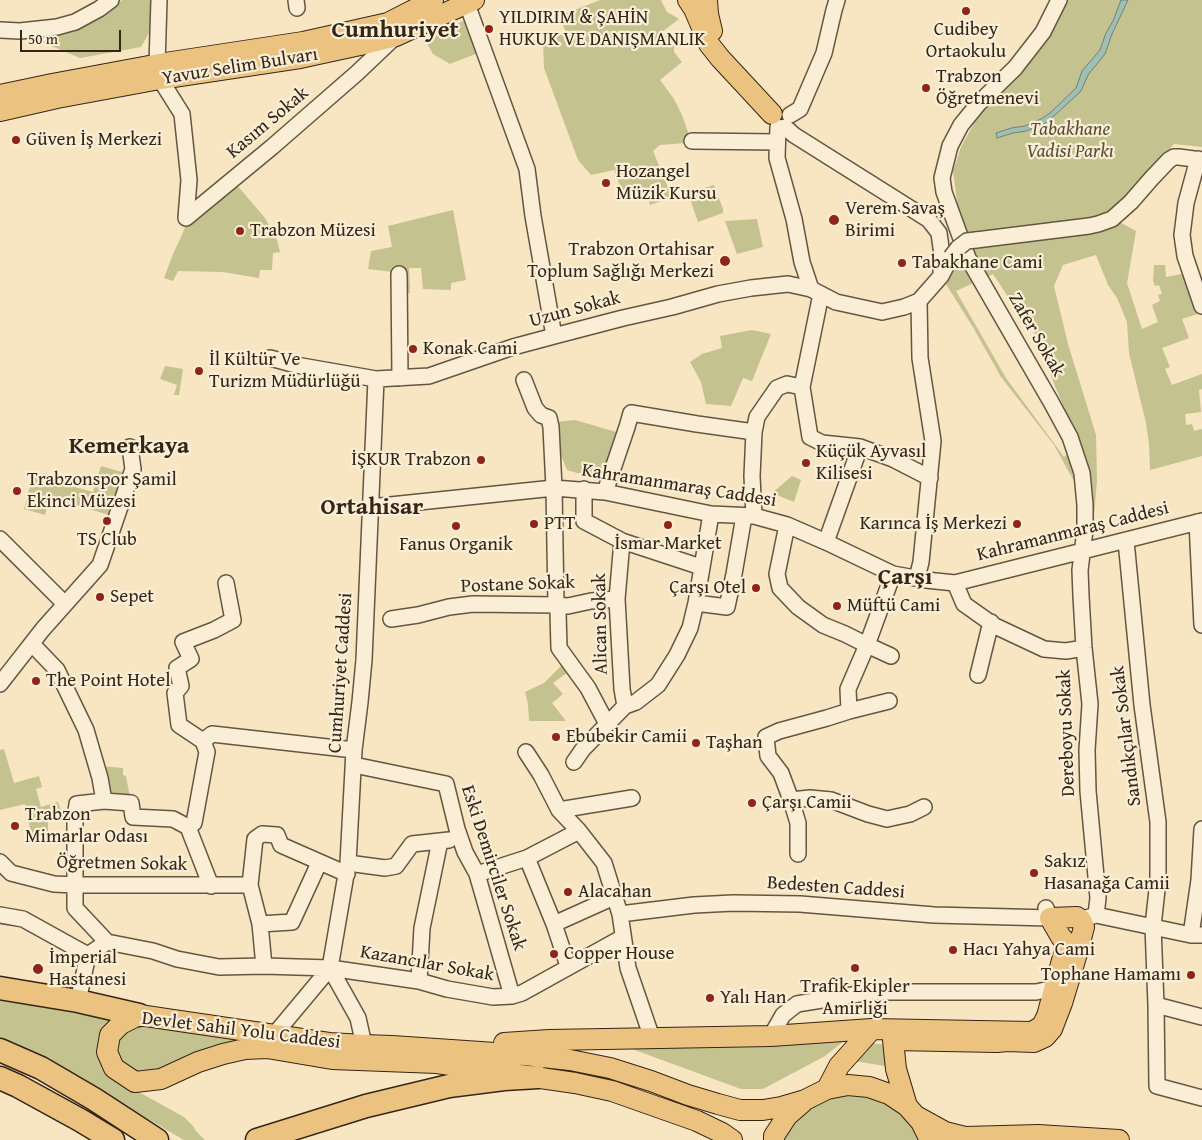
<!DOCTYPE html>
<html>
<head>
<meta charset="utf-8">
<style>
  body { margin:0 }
  #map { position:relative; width:1202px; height:1140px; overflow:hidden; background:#f8e5c2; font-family:"Gentium Book Plus",serif }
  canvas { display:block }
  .scale { position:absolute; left:20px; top:30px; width:101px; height:22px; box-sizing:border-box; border:2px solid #342617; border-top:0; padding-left:6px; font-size:15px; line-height:18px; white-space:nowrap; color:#342617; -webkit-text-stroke:4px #faeed7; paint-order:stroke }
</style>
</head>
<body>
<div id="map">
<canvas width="1202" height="1140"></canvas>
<div class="scale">50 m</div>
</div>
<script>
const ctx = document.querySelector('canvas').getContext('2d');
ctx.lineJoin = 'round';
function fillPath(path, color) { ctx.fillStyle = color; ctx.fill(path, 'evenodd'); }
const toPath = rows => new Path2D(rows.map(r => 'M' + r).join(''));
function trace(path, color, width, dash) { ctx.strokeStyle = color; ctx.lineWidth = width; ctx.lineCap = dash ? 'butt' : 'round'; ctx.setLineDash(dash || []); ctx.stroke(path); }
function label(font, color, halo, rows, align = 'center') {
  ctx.font = font + ' "Gentium Book Plus",serif'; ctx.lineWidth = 4.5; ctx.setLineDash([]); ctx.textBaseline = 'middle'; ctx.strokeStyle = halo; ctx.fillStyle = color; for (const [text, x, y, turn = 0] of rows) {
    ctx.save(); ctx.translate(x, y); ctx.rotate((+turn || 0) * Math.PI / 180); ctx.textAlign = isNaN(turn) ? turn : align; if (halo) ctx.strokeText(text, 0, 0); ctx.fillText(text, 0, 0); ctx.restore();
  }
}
fillPath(toPath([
  [122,0,152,0,153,26,141,47,80,58,42,42,76,28,104,14],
  [600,0,661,0,667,12,679,19,662,32,674,45,674,52,682,62,660,80,674,99,682,115,690,138,685,143,660,145,653,151,672,197,650,205,645,187,622,191,614,170,591,175,578,160,544,68,543,43,566,32,560,19,567,13],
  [1064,0,1202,0,1202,147,1174,144,1112,218,1136,231,1127,283,1142,329,1158,322,1152,305,1160,301,1158,295,1162,294,1159,285,1155,286,1153,281,1154,265,1165,265,1166,277,1187,273,1201,313,1182,319,1189,338,1162,348,1170,367,1165,369,1172,385,1202,374,1202,389,1199,390,1201,412,1185,414,1186,425,1192,424,1194,431,1202,429,1202,456,1150,470,1149,444,1146,423,1129,353,1127,322,1117,298,1108,285,1096,255,1063,265,1054,286,1068,344,1096,435,1097,481,1094,516,1078,527,1075,483,1054,445,1001,377,974,329,946,284,972,242,947,224,961,231,953,171,961,147,979,114],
  [993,274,1014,306,1024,303,1042,354,1062,403,1070,452,1064,457,1006,378,956,291],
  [465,20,478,53,450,64,433,54,425,40],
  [235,183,265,218,277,240,280,252,273,253,272,270,260,270,259,278,223,272,178,271,173,281,164,278,173,254,181,237,185,227,192,218],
  [714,185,723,209,723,213,698,222,688,193],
  [453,210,466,280,451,283,451,290,423,289,421,268,409,268,410,293,404,294,393,272,368,269,371,251,392,247,388,226],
  [757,219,763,247,737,254,725,221],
  [752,330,771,334,752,381,743,378,731,406,706,404,701,382,690,362,702,354,722,348,720,336],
  [165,366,183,369,179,395,174,395,177,385,160,379],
  [575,420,623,434,608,473,577,473,567,470,559,450,556,422],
  [101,466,129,474,113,516,50,498,45,515,24,509,32,478,38,477,93,492],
  [792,476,801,480,794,502,772,493],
  [563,664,571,670,553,683,563,694,552,703,566,721,529,721,528,704,525,692,544,683],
  [4,749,14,783,39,776,42,787,36,789,41,807,58,802,64,819,48,820,48,836,55,837,48,843,33,843,25,804,0,810,0,750],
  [99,766,123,768,123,775,126,776,130,798,108,796],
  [0,997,117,1020,111,1027,117,1080,184,1117,193,1126,196,1131,205,1140,184,1140,76,1077,0,1040],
  [146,1022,269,1040,140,1076,120,1064,117,1052,117,1042,125,1032],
  [844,1041,825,1056,763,1089,741,1089,632,1049,771,1046],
  [868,1043,888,1045,885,1066,854,1061],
  [841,1091,891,1100,925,1140,779,1140,795,1115]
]), '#c4c28e');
const water = toPath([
  [1121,0,1128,0,1112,34,1105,54,1088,75,1081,91,1054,116,1044,124,1026,131,1013,133,997,138,996,133,1011,128,1025,126,1041,119,1050,113,1076,88,1082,71,1100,50,1106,33,1113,21,1121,0]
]);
fillPath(water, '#9dbfb4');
trace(water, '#738275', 1);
const minor = toPath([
  [296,0,297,8],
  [1059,0,1043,32,1015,68,979,103,961,125,950,146,942,178,944,192,968,258,1051,402,1070,437,1082,473,1085,505,1085,530,1080,570,1081,596,1084,648,1090,704,1087,750,1088,791,1098,898,1096,915],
  [467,4,527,169,533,216,554,336],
  [0,30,20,31,57,27,75,22,99,9,111,0],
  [157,65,159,0],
  [160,79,182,114,189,180,186,218],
  [790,115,800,109,824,53,834,10,837,0],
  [778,127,777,158,794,219,802,262,811,289],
  [785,127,794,135,929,220,939,233,942,255,941,273],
  [692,141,777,142],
  [1198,159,1186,203,1182,235,1185,256,1202,306],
  [186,218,272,147,357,73,396,36],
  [976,240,1089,226,1098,224,1112,219,1131,202,1151,179,1169,160,1174,157,1179,157,1202,160],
  [399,274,400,378],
  [821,294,802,387,810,437,822,443,860,447,893,459,930,478],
  [270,358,296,365,376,379,429,376,513,347,554,336,623,318,672,307,718,294,751,288,788,284,811,289,836,302,882,312,904,307,919,301],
  [524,380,535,408,541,415,549,418,551,427,554,488,556,605,558,612,559,648,588,688,607,724],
  [584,489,584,521,622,541,701,567],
  [605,492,627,427,631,413,697,424,754,432],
  [371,507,554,488,605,492,711,514,754,516,787,525,826,542,893,574,926,580,955,583,1202,521],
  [754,516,752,476,754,432,757,417,777,388,787,384,802,387],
  [1197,522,1202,625],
  [787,525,777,574,780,588,798,607,823,625,845,634,867,645,891,656],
  [0,539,65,604],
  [622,541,617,599,622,689,625,706],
  [1126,541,1142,705,1158,822,1158,881,1153,926,1156,1005,1157,1086,1202,1098],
  [826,542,860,447],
  [917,578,921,562,933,441,920,358,919,301,941,276,951,257],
  [955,583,964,604,995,626,1044,649,1066,651,1084,648],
  [696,603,727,607,734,574,744,516],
  [391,619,418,615,449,607,473,604,556,605,568,606,591,601,617,599],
  [32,644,57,670,86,730,100,778,104,801,131,803,133,817,173,819,188,827],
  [978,675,991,622],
  [0,684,43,629,100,565,133,469,130,447],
  [849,711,848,689,867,645,893,574],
  [203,741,179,725,175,693,181,686,177,668,191,659,183,642,214,630,233,620,226,583],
  [203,741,207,752,194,823,188,827,211,886],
  [203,741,212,734,354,750],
  [526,752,541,775,559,810,579,831,604,863,620,914,628,968,652,1038],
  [574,762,583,749,625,706,636,702,658,685,677,655,690,628,696,603,711,514],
  [354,765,446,784,457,829,465,852,477,874,512,996],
  [791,800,810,798,831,800,868,814,887,819,910,814,924,807],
  [104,801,77,804,75,818,75,908,107,942],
  [559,810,632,798],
  [798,854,798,823,791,800,781,773,768,756,766,737,779,731,827,718,849,711,889,701],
  [527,858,554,924,568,966],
  [0,862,11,873,54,884,75,885,250,885],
  [348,863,385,868,396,866,412,844,449,840],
  [477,874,527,858,579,831],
  [620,914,694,905,733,903,800,904,934,915,1050,918,1046,908],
  [0,915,23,919,88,955,78,1001],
  [1086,918,1096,915,1191,935,1202,935],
  [260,924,292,922,319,863],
  [554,924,614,897],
  [1191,935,1199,880,1202,829],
  [88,955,107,942,153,951,177,959,219,967,264,966,330,968,419,981,447,989,493,997,512,996,522,993,623,937],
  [264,966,260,924,250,885,255,839,262,834,277,835,281,845,347,874],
  [330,968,358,1018,364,1045],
  [419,981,422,928,440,841],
  [1156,1005,1202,1017],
  [274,1035,330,968,348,863,354,750,360,702,364,660,376,379],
  [771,1036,783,1015,797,1004,803,1003,871,992,1036,992,1055,988]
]);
const major = toPath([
  [688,0,694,9,709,44,720,58,772,114],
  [707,0,708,14,712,31],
  [0,95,52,84,165,63,303,42,388,23,433,0],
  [0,111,57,98,160,79,300,58,360,45,396,36,474,0],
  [504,1043,549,1040,771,1036,872,1029,1032,1032,1042,1026,1047,1016,1065,949,1065,941,1061,937,1050,918,1077,917,1081,920,1084,927,1078,950,1062,1003,1052,1029,1045,1037,1034,1042,1007,1041,997,1042,893,1040,896,1069,907,1106],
  [827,1089,839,1066,872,1029],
  [916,1116,945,1132,965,1137,1038,1135,1119,1140],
  [732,1140,722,1133,697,1121,612,1091,575,1083,437,1063,332,1059,267,1048,245,1049,223,1054,198,1062,161,1079,135,1082,114,1068,107,1052,110,1035,121,1024,139,1015,329,1043,364,1045,392,1046,525,1055,570,1060,610,1068,651,1081,688,1095,718,1104,740,1110,763,1110,781,1107,805,1100,827,1089,848,1085,869,1087,889,1094,907,1106,921,1122,930,1140],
  [774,1140,774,1136,787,1116,802,1103]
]);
const highway = toPath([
  [0,988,78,1001,139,1015],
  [0,1050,41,1068,94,1099,157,1140],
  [0,1078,18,1086,80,1120,113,1140],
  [257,1140,366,1106,449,1086,504,1079,538,1077]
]);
trace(minor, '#655642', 18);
trace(major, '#342617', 22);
trace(highway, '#342617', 25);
trace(minor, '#faeed7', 15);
trace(major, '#ecc281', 20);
trace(highway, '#ecc281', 22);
const minorBridge = toPath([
  [951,257,958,248,967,241,976,240]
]);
trace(minorBridge, '#655642', 18, []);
trace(minorBridge, '#faeed7', 15);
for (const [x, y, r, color] of [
  [966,11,5,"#8f2418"],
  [489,29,5,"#8f2418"],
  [926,88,5,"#8f2418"],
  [16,140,5,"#8f2418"],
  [606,183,5,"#8f2418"],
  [834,220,6,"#8f2418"],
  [240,231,5,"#8f2418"],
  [725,261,6,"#8f2418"],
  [902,263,5,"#8f2418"],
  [413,349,5,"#8f2418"],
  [199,371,5,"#8f2418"],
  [481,460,5,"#8f2418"],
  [806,463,5,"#8f2418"],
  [17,491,5,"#8f2418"],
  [107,521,5,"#8f2418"],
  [534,524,5,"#8f2418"],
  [1017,524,5,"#8f2418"],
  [668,525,5,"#8f2418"],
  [456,526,5,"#8f2418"],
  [756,588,5,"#8f2418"],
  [100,597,5,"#8f2418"],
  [837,606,5,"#8f2418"],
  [36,681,5,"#8f2418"],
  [556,737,5,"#8f2418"],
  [696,743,5,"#8f2418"],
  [752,803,5,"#8f2418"],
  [15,826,5,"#8f2418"],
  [1034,873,5,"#8f2418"],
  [568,892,5,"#8f2418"],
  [953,950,5,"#8f2418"],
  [554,954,5,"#8f2418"],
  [855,968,5,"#8f2418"],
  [38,969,6,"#8f2418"],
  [1191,975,5,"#8f2418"],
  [710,998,5,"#8f2418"]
]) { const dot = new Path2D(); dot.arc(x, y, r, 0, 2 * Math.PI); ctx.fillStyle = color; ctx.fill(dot); trace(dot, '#faeed7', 2); }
label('19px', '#342617', '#faeed7', [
  ["YILDIRIM & ŞAHİN",499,18],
  ["HUKUK VE DANIŞMANLIK",499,40],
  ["Cudibey",966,30,"center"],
  ["Ortaokulu",966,52,"center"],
  ["Trabzon",936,77],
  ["Öğretmenevi",936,99],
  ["Güven İş Merkezi",26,140],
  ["Hozangel",616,172],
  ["Müzik Kursu",616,194],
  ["Verem Savaş",845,209],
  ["Birimi",845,231],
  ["Trabzon Müzesi",250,231],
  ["Trabzon Ortahisar",714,250,"right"],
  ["Toplum Sağlığı Merkezi",714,272,"right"],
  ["Tabakhane Cami",912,263],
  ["Konak Cami",423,349],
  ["İl Kültür Ve",209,360],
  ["Turizm Müdürlüğü",209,382],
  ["Küçük Ayvasıl",816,452],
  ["Kilisesi",816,474],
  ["İŞKUR Trabzon",471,460,"right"],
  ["Trabzonspor Şamil",27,480],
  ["Ekinci Müzesi",27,502],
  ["PTT",544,524],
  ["Karınca İş Merkezi",1007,524,"right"],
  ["TS Club",107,540,"center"],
  ["İsmar Market",668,544,"center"],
  ["Fanus Organik",456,545,"center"],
  ["Çarşı Otel",746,588,"right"],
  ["Sepet",110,597],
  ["Müftü Cami",847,606],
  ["The Point Hotel",46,681],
  ["Ebubekir Camii",566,737],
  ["Taşhan",706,743],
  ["Çarşı Camii",762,803],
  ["Trabzon",25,815],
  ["Mimarlar Odası",25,837],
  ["Sakız",1044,862],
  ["Hasanağa Camii",1044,884],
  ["Alacahan",578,892],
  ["Hacı Yahya Cami",963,950],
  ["Copper House",564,954],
  ["İmperial",49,958],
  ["Hastanesi",49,980],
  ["Tophane Hamamı",1181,975,"right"],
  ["Trafik Ekipler",855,987,"center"],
  ["Amirliği",855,1009,"center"],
  ["Yalı Han",720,998]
], 'left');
label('19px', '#342617', '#faeed7', [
  ["Yavuz Selim Bulvarı",240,67,-9],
  ["Kasım Sokak",268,123,-40],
  ["Uzun Sokak",575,310,-15],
  ["Zafer Sokak",1036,335,60],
  ["Kahramanmaraş Caddesi",679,486,9],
  ["Kahramanmaraş Caddesi",1073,532,-14],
  ["Postane Sokak",518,585,-2],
  ["Alican Sokak",601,624,-91],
  ["Cumhuriyet Caddesi",341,673,-86],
  ["Dereboyu Sokak",1067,733,-92],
  ["Sandıkçılar Sokak",1127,736,-97],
  ["Öğretmen Sokak",122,864,1],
  ["Eski Demirciler Sokak",493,868,72],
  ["Bedesten Caddesi",836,888,4],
  ["Kazancılar Sokak",427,964,10],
  ["Devlet Sahil Yolu Caddesi",241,1031,7]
]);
label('italic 19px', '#584d35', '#faeed7', [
  ["Tabakhane",1070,130],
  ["Vadisi Parkı",1070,152]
]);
label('bold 24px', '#342617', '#faeed7', [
  ["Cumhuriyet",395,31],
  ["Kemerkaya",129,447],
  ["Ortahisar",372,508],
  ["Çarşı",905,578]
]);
</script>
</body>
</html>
